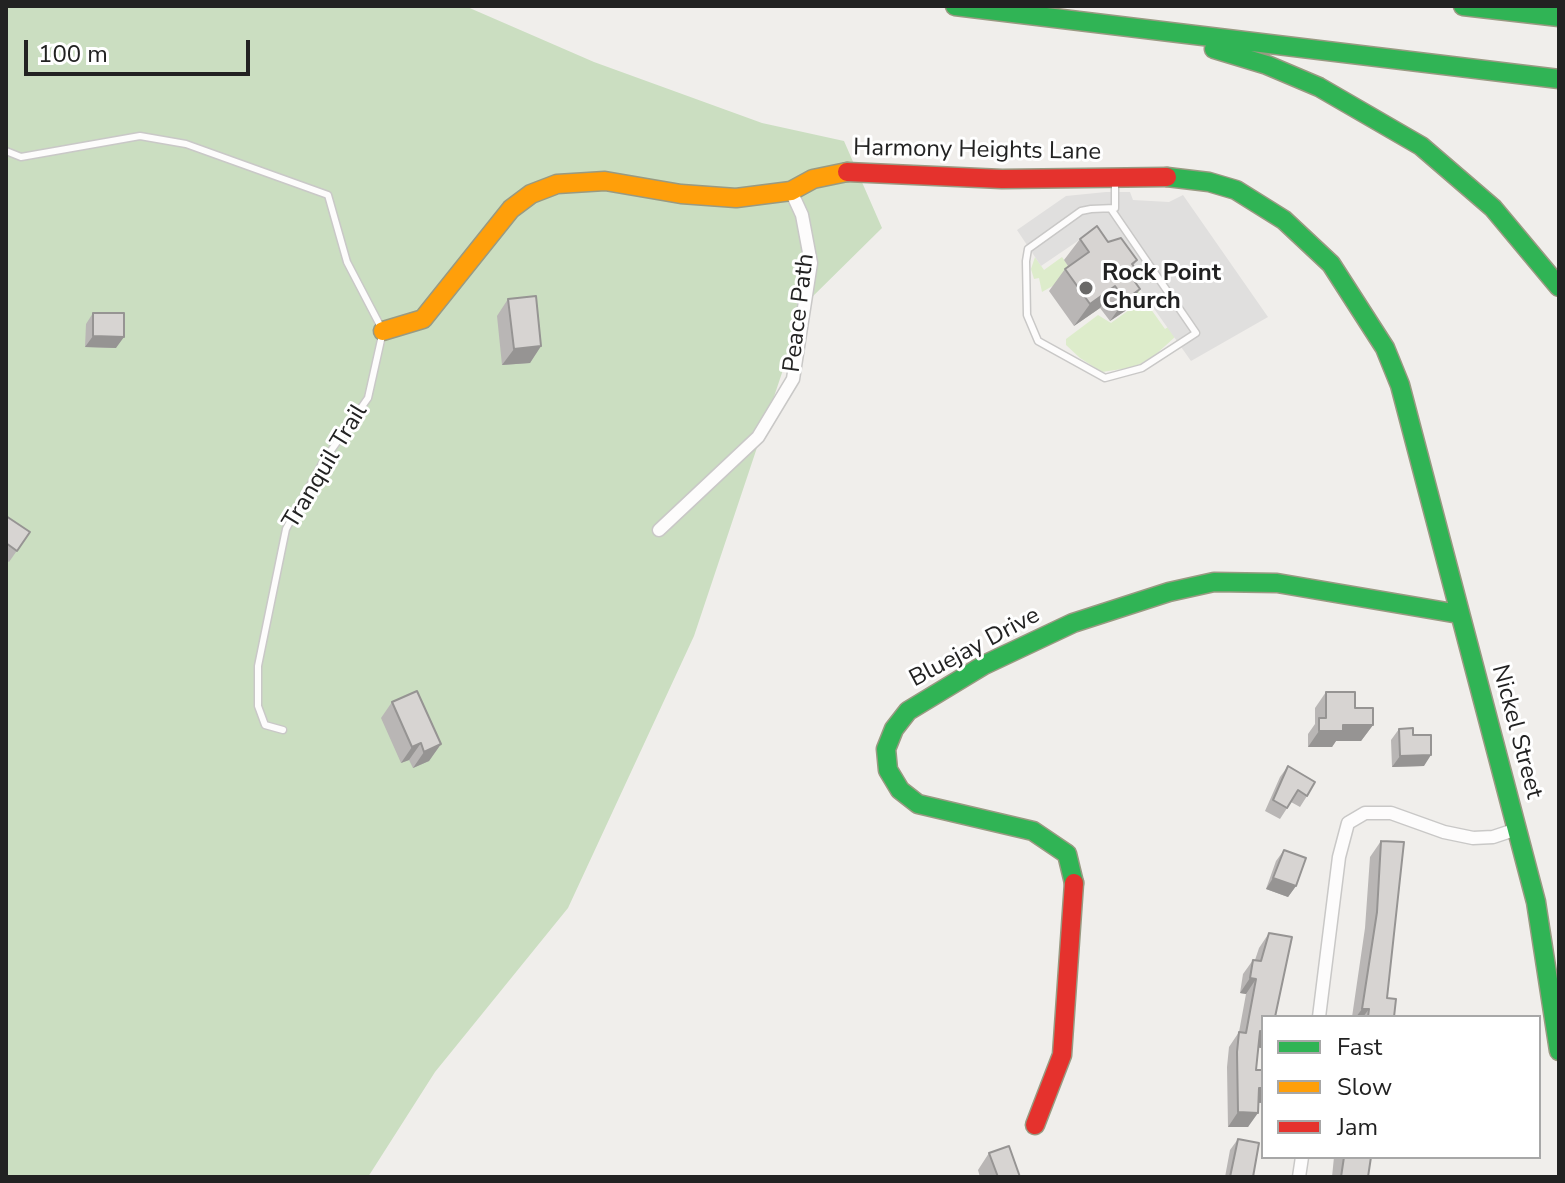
<!DOCTYPE html>
<html>
<head>
<meta charset="utf-8">
<style>
  body { margin:0 }
  #map { position:relative; width:1565px; height:1183px; overflow:hidden; background:#f0eeeb; font-family:"Nunito Sans",sans-serif }
  canvas { display:block }
  .frame { position:absolute; inset:0; border:8px solid #222; pointer-events:none }
  .legend { position:absolute; left:1261px; top:1015px; width:280px; height:144px; box-sizing:border-box; background:#fff; border:2px solid #a7a7a7; margin:0; padding:10px 14px; list-style:none; font-size:24px; color:#222 }
  .legend li { display:flex; align-items:center; gap:16px; height:40px }
  .legend b { width:40px; border:2px solid #a7a7a7 }
  .scale { position:absolute; left:24px; top:40px; width:226px; height:36px; box-sizing:border-box; border:4px solid #222; border-top:0; padding-left:10px; font-size:24px; line-height:28px; white-space:nowrap; color:#222; -webkit-text-stroke:6px #fff; paint-order:stroke }
</style>
</head>
<body>
<div id="map">
<canvas width="1565" height="1183"></canvas>
<div class="frame"></div>
<ul class="legend">
<li><b style="height:10px;background:#30b455"></b>Fast</li>
<li><b style="height:10px;background:#ff9f0a"></b>Slow</li>
<li><b style="height:10px;background:#e5322d"></b>Jam</li>
</ul>
<div class="scale">100 m</div>
</div>
<script>
const ctx = document.querySelector('canvas').getContext('2d');
ctx.lineJoin = 'round';
function fillPath(path, color) { ctx.fillStyle = color; ctx.fill(path, 'evenodd'); }
const toPath = rows => new Path2D(rows.map(r => 'M' + r).join(''));
function trace(path, color, width, dash) { ctx.strokeStyle = color; ctx.lineWidth = width; ctx.lineCap = dash ? 'butt' : 'round'; ctx.setLineDash(dash || []); ctx.stroke(path); }
function label(font, color, halo, rows, align = 'center') {
  ctx.font = font + ' "Nunito Sans",sans-serif'; ctx.lineWidth = 6; ctx.setLineDash([]); ctx.textBaseline = 'middle'; ctx.strokeStyle = halo; ctx.fillStyle = color; for (const [text, x, y, turn = 0] of rows) {
    ctx.save(); ctx.translate(x, y); ctx.rotate((+turn || 0) * Math.PI / 180); ctx.textAlign = isNaN(turn) ? turn : align; if (halo) ctx.strokeText(text, 0, 0); ctx.fillText(text, 0, 0); ctx.restore();
  }
}
fillPath(toPath([
  [1035,257,1044,270,1062,257,1074,274,1042,292,1039,278,1034,279,1031,269],
  [1126,274,1165,329,1168,327,1175,337,1154,356,1135,367,1102,372,1080,358,1066,345,1066,339,1098,315,1111,323,1129,310,1120,297]
]), '#ddeccb');
fillPath(toPath([
  [6,6,465,6,594,62,762,123,844,141,882,228,805,304,694,636,568,908,435,1072,368,1177,6,1177]
]), '#cbdec1');
fillPath(toPath([
  [1106,192,1130,192,1133,200,1169,202,1183,195,1268,317,1191,361,1097,228,1041,266,1017,230,1066,196]
]), '#e0dfde');
const lane = toPath([
  [6,151,21,157,140,136,186,144,328,195,347,262,383,331,368,398,323,462,286,529,258,666,258,706,265,725,283,730],
  [1111,209,1196,333,1142,368,1105,378,1038,341,1027,315,1026,261,1028,249,1081,211,1091,209,1115,208,1115,181]
]);
const street = toPath([
  [659,530,758,437,793,379,811,263,802,215,791,191],
  [1319,1017,1339,857,1348,823,1365,813,1391,813,1444,832,1473,838,1493,837,1517,829],
  [1299,1177,1302,1157]
]);
const fast = toPath([
  [955,6,1559,79],
  [1463,6,1559,17],
  [1214,49,1267,65,1319,87,1421,146,1493,208,1559,287],
  [1167,177,1209,182,1236,190,1284,220,1331,264,1385,348,1400,385,1536,902,1559,1051],
  [1074,883,1067,854,1033,831,918,804,900,790,888,770,886,749,894,729,908,711,984,665,1073,623,1169,592,1214,582,1277,583,1459,614]
]);
const slow = toPath([
  [383,331,423,319,511,209,531,194,557,184,605,181,681,194,736,198,791,191,813,179,847,172]
]);
const jam = toPath([
  [847,172,1002,179,1167,177],
  [1035,1125,1062,1055,1074,883]
]);
trace(lane, '#c9c8c7', 9);
trace(street, '#c9c8c7', 15);
trace(fast, '#999a82', 21);
trace(slow, '#999a82', 21);
trace(jam, '#999a82', 21);
trace(lane, '#fdfcfc', 6);
trace(street, '#fdfcfc', 12);
trace(fast, '#30b455', 18);
trace(slow, '#ff9f0a', 18);
trace(jam, '#e5322d', 18);
fillPath(toPath([
  [1080,239,1108,242,1137,260,1133,266,1125,311,1110,321,1100,308,1074,326,1049,291,1065,269,1068,266,1064,260],
  [508,299,541,346,530,363,502,365,497,316],
  [93,313,116,348,85,347,86,324],
  [6,516,30,532,9,562,6,560],
  [1326,692,1355,708,1373,725,1361,741,1336,741,1332,747,1308,747,1308,734,1315,724,1315,708],
  [392,702,441,744,429,761,413,768,409,760,401,763,381,718],
  [1399,729,1413,735,1424,766,1392,767,1391,740],
  [1288,766,1307,796,1300,807,1291,802,1280,819,1265,811,1280,777],
  [1381,841,1387,998,1394,1017,1352,1017,1365,928,1370,857],
  [1284,850,1296,886,1288,897,1266,889,1276,861],
  [1269,933,1261,1048,1258,1047,1256,1070,1263,1070,1263,1103,1259,1103,1248,1127,1228,1127,1227,1067,1229,1047,1239,1032,1246,994,1240,993,1243,974,1253,960,1255,960,1259,948],
  [1238,1139,1253,1177,1225,1177,1230,1150],
  [989,1153,1020,1177,980,1177,978,1170],
  [1334,1157,1371,1157,1368,1177,1332,1177]
]), '#b9b6b5');
fillPath(toPath([
  [1115,286,1100,308,1074,326,1090,304],
  [1140,289,1125,311,1110,321,1125,300],
  [93,336,124,337,116,348,85,347],
  [541,346,530,363,502,365,514,349],
  [1343,725,1373,725,1361,741,1336,741,1332,747,1308,747,1319,731],
  [421,743,409,760,401,763,412,747],
  [441,744,429,761,413,768,424,752],
  [1431,755,1424,766,1392,767,1400,756],
  [1273,878,1296,886,1288,897,1266,889],
  [1250,978,1256,979,1246,994,1240,993],
  [1362,1009,1369,1009,1363,1017,1356,1017],
  [1260,1031,1263,1032,1263,1046,1261,1048,1250,1046],
  [1259,1088,1263,1088,1263,1103,1249,1102],
  [1238,1112,1258,1113,1248,1127,1228,1127]
]), '#969493');
const building = toPath([
  [1097,226,1108,242,1121,238,1137,260,1132,264,1137,271,1130,275,1140,289,1125,300,1115,286,1090,304,1065,269,1089,252,1080,239,1097,226],
  [536,296,541,346,514,349,508,299,536,296],
  [93,313,124,313,124,337,93,336,93,313],
  [6,516,30,532,17,551,6,543,6,516],
  [417,691,441,744,424,752,421,743,412,747,392,702,417,691],
  [1326,692,1355,692,1355,708,1373,708,1373,725,1343,725,1343,731,1319,731,1319,718,1326,718,1326,692],
  [1413,728,1413,735,1431,735,1431,755,1400,756,1399,729,1413,728],
  [1288,766,1315,782,1307,796,1298,790,1287,808,1273,800,1288,766],
  [1381,841,1404,842,1387,998,1396,999,1394,1017,1368,1017,1369,1009,1362,1009,1377,912,1381,841],
  [1284,850,1306,858,1296,886,1273,878,1284,850],
  [1269,933,1292,937,1275,1017,1263,1017,1263,1032,1260,1031,1256,1070,1263,1070,1263,1088,1259,1088,1258,1113,1238,1112,1237,1052,1239,1032,1246,1033,1256,979,1250,978,1253,960,1261,961,1269,933],
  [1238,1139,1259,1143,1253,1177,1230,1177,1238,1139],
  [1009,1146,1020,1177,998,1177,989,1153,1009,1146],
  [1344,1157,1371,1157,1368,1177,1341,1177,1344,1157]
]);
fillPath(building, '#d7d4d2');
trace(building, '#969493', 2);
for (const [x, y, r, color] of [
  [1086,288,8,"#6a6968"]
]) { const dot = new Path2D(); dot.arc(x, y, r, 0, 2 * Math.PI); ctx.fillStyle = color; ctx.fill(dot); trace(dot, '#fff', 3); }
label('24px', '#222', '#fff', [
  ["Harmony Heights Lane",977,151,1],
  ["Peace Path",800,313,-83],
  ["Tranquil Trail",326,467,-59],
  ["Bluejay Drive",975,648,-28],
  ["Nickel Street",1516,732,75]
]);
label('bold 24px', '#222', '#fff', [
  ["Rock Point",1102,274],
  ["Church",1102,302]
], 'left');
</script>
</body>
</html>
